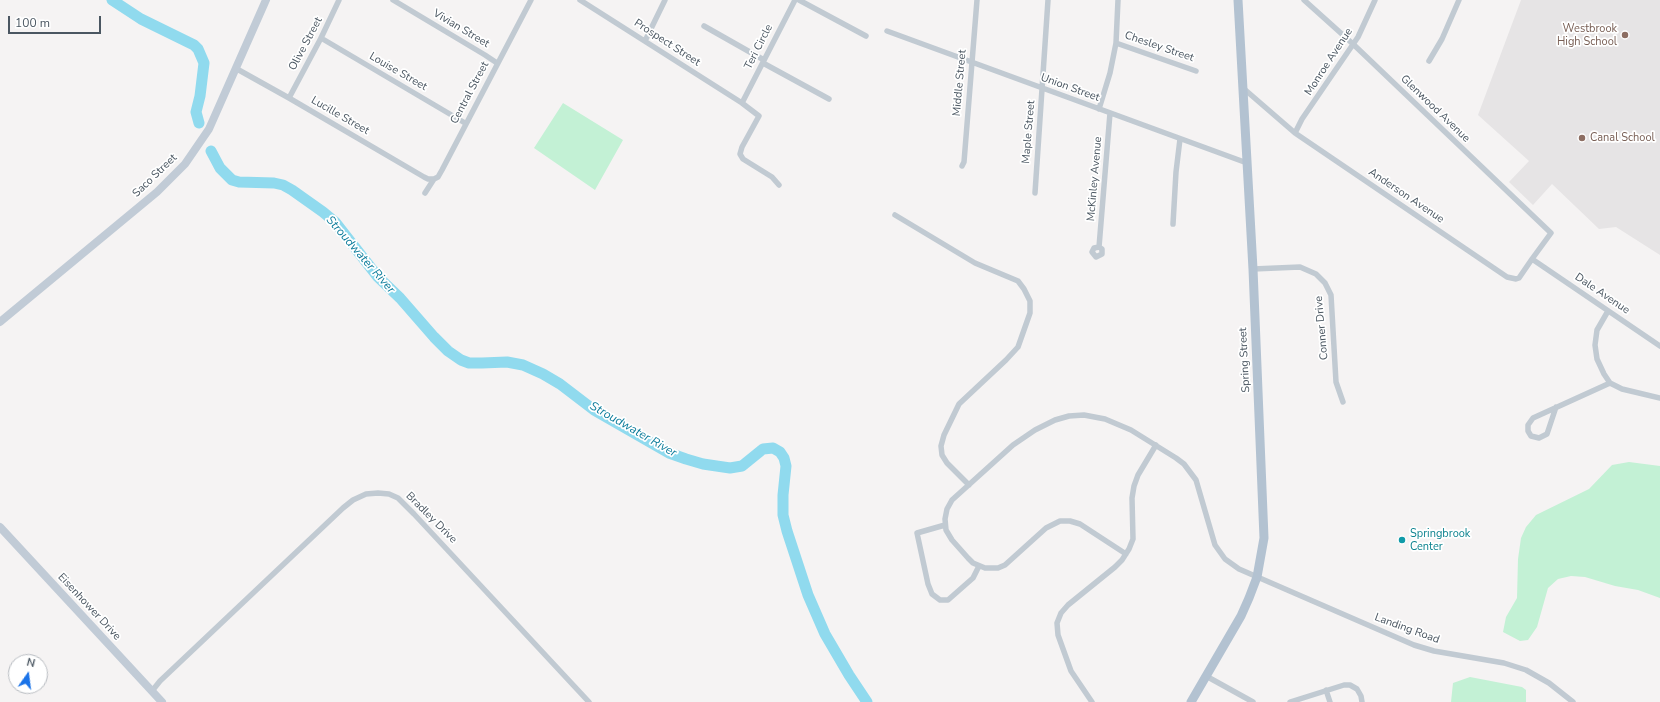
<!DOCTYPE html>
<html>
<head>
<meta charset="utf-8">
<style>
  body { margin:0 }
  #map { position:relative; width:1660px; height:702px; overflow:hidden; background:#f5f3f3; font-family:"Nunito Sans",sans-serif }
  canvas { display:block }
  .north { position:absolute; left:8px; top:654px; width:40px; height:40px; box-sizing:border-box; background:#fff; border:1px solid #b7bbc0; border-radius:50%; rotate:14deg; font-size:11px; font-weight:700; line-height:16px; text-align:center; color:#4a5661 }
  .north::after { content:''; display:block; margin:auto; width:14px; height:18px; background:#1a73e8; clip-path:polygon(50% 0,100% 100%,50% 72%,0 100%) }
  .scale { position:absolute; left:8px; top:16px; width:93px; height:18px; box-sizing:border-box; border:2px solid #4a5661; border-top:0; padding-left:5px; font-size:12px; line-height:14px; white-space:nowrap; color:#4a5661; -webkit-text-stroke:3px #fff; paint-order:stroke }
</style>
</head>
<body>
<div id="map">
<canvas width="1660" height="702"></canvas>
<div class="north">N</div>
<div class="scale">100 m</div>
</div>
<script>
const ctx = document.querySelector('canvas').getContext('2d');
ctx.lineJoin = 'round';
function fillPath(path, color) { ctx.fillStyle = color; ctx.fill(path, 'evenodd'); }
const toPath = rows => new Path2D(rows.map(r => 'M' + r).join(''));
function trace(path, color, width, dash) { ctx.strokeStyle = color; ctx.lineWidth = width; ctx.lineCap = dash ? 'butt' : 'round'; ctx.setLineDash(dash || []); ctx.stroke(path); }
function label(font, color, halo, rows, align = 'center') {
  ctx.font = font + ' "Nunito Sans",sans-serif'; ctx.lineWidth = 3.5; ctx.setLineDash([]); ctx.textBaseline = 'middle'; ctx.strokeStyle = halo; ctx.fillStyle = color; for (const [text, x, y, turn = 0] of rows) {
    ctx.save(); ctx.translate(x, y); ctx.rotate((+turn || 0) * Math.PI / 180); ctx.textAlign = isNaN(turn) ? turn : align; if (halo) ctx.strokeText(text, 0, 0); ctx.fillText(text, 0, 0); ctx.restore();
  }
}
fillPath(toPath([
  [1521,0,1660,0,1660,255,1616,227,1599,229,1552,184,1533,205,1509,182,1529,161,1478,115]
]), '#e6e4e5');
fillPath(toPath([
  [563,103,623,140,595,190,534,148],
  [1629,462,1660,466,1660,598,1638,590,1615,586,1585,577,1571,576,1558,579,1548,588,1537,627,1528,640,1520,641,1503,632,1506,617,1517,598,1518,559,1521,538,1526,527,1536,515,1589,489,1612,465],
  [1470,677,1522,687,1526,690,1526,702,1451,702,1453,683]
]), '#c3f1d5');
trace(toPath([
  [112,0,141,19,194,45,198,49,204,63,200,96,196,112,199,123],
  [211,151,220,168,232,180,239,182,274,183,283,185,292,190,323,212,335,222,378,277,400,298,434,337,448,351,461,360,469,363,482,363,507,362,523,365,543,374,560,384,594,410,669,453,686,459,703,464,730,468,742,466,763,449,773,448,780,452,784,458,786,466,783,495,783,515,787,531,808,595,825,634,849,675,867,702]
]), '#90daee', 11);
trace(toPath([
  [393,0,485,55,497,63],
  [580,0,742,103,759,116,742,147,740,154,743,159,772,177,779,185],
  [799,0,866,36],
  [704,26,764,60],
  [887,31,1247,163],
  [321,38,465,123],
  [645,41,665,0],
  [1116,43,1196,71],
  [1429,61,1442,39,1459,0],
  [763,63,829,99],
  [237,69,289,98,424,177,428,179,434,179],
  [1243,88,1295,133,1507,277,1516,279,1519,278,1532,259,1551,233,1353,44,1304,0],
  [289,98,321,38,339,0],
  [742,103,795,0],
  [1099,109,1110,73,1116,43,1118,0],
  [1295,133,1302,119,1358,37,1375,0],
  [962,166,964,162,977,0],
  [425,193,434,179,438,177,442,170,531,0],
  [1035,193,1048,0],
  [895,215,975,263,1018,281,1024,289,1030,301,1030,313,1018,347,1006,360,959,404,944,435,941,446,942,455,947,463,969,485],
  [1173,224,1176,172,1180,139],
  [1099,247,1102,249,1102,254,1096,257,1092,252,1094,248,1099,247,1110,113],
  [1532,259,1660,346],
  [1253,269,1300,267,1316,274,1325,283,1331,295,1336,382,1343,402],
  [1608,311,1597,330,1595,345,1597,359,1604,374,1610,383,1622,389,1660,398],
  [1556,407,1547,434,1539,438,1531,436,1528,431,1528,425,1533,418,1610,383],
  [945,525,917,533,928,584,932,594,940,600,948,600,973,578,979,566],
  [1126,554,1080,524,1070,521,1060,521,1046,528,1005,565,998,568,985,568,973,563,968,558,952,540,946,530,945,519,947,509,952,500,1013,445,1035,430,1055,420,1069,416,1084,415,1105,419,1131,430,1176,458,1184,464,1196,480,1215,545,1225,559,1239,569,1414,645,1434,651,1504,663,1526,670,1549,683,1573,702],
  [1206,676,1253,702],
  [1326,690,1330,702],
  [152,691,160,681,343,508,353,500,366,494,378,493,389,494,398,498,414,514,589,702],
  [1092,702,1071,671,1058,635,1057,623,1061,613,1068,605,1115,567,1122,560,1129,549,1133,539,1132,498,1134,486,1138,475,1156,445],
  [1290,702,1344,685,1350,685,1357,689,1361,696,1362,702]
]), '#c1cad2', 5.5);
trace(toPath([
  [0,322,157,192,185,164,209,129,266,0],
  [0,527,162,702]
]), '#c1cbd6', 8);
trace(toPath([
  [1191,702,1241,616,1249,598,1257,577,1264,538,1253,269,1238,0]
]), '#b3c2d1', 9);
for (const [x, y, r, color] of [
  [1625,35,4,"#8d6e63"],
  [1582,138,4,"#8d6e63"],
  [1402,540,4,"#0f9aa8"]
]) { const dot = new Path2D(); dot.arc(x, y, r, 0, 2 * Math.PI); ctx.fillStyle = color; ctx.fill(dot); trace(dot, '#fff', 1.5); }
label('11px', '#4a5661', '#fff', [
  ["Vivian Street",461,29,31],
  ["Prospect Street",667,43,33],
  ["Olive Street",306,44,-62],
  ["Teri Circle",759,47,-63],
  ["Chesley Street",1159,47,19],
  ["Monroe Avenue",1329,62,-57],
  ["Louise Street",398,72,30],
  ["Middle Street",960,83,-85],
  ["Union Street",1070,88,20],
  ["Central Street",470,93,-62],
  ["Glenwood Avenue",1435,109,44],
  ["Lucille Street",340,116,30],
  ["Maple Street",1029,132,-85],
  ["Saco Street",155,176,-44],
  ["McKinley Avenue",1095,179,-85],
  ["Anderson Avenue",1406,196,34],
  ["Dale Avenue",1602,294,34],
  ["Conner Drive",1322,328,-95],
  ["Spring Street",1245,360,-93],
  ["Bradley Drive",431,518,45],
  ["Eisenhower Drive",89,607,47],
  ["Landing Road",1407,629,20]
]);
label('11px', '#785e54', '#fff', [
  ["Westbrook",1617,29],
  ["High School",1617,42],
  ["Canal School",1590,138,"left"]
], 'right');
label('11px', '#0d838f', '#fff', [
  ["Springbrook",1410,534],
  ["Center",1410,547]
], 'left');
label('italic 12px', '#0c7c9b', '#fff', [
  ["Stroudwater River",360,255,49],
  ["Stroudwater River",633,430,30]
]);
</script>
</body>
</html>
